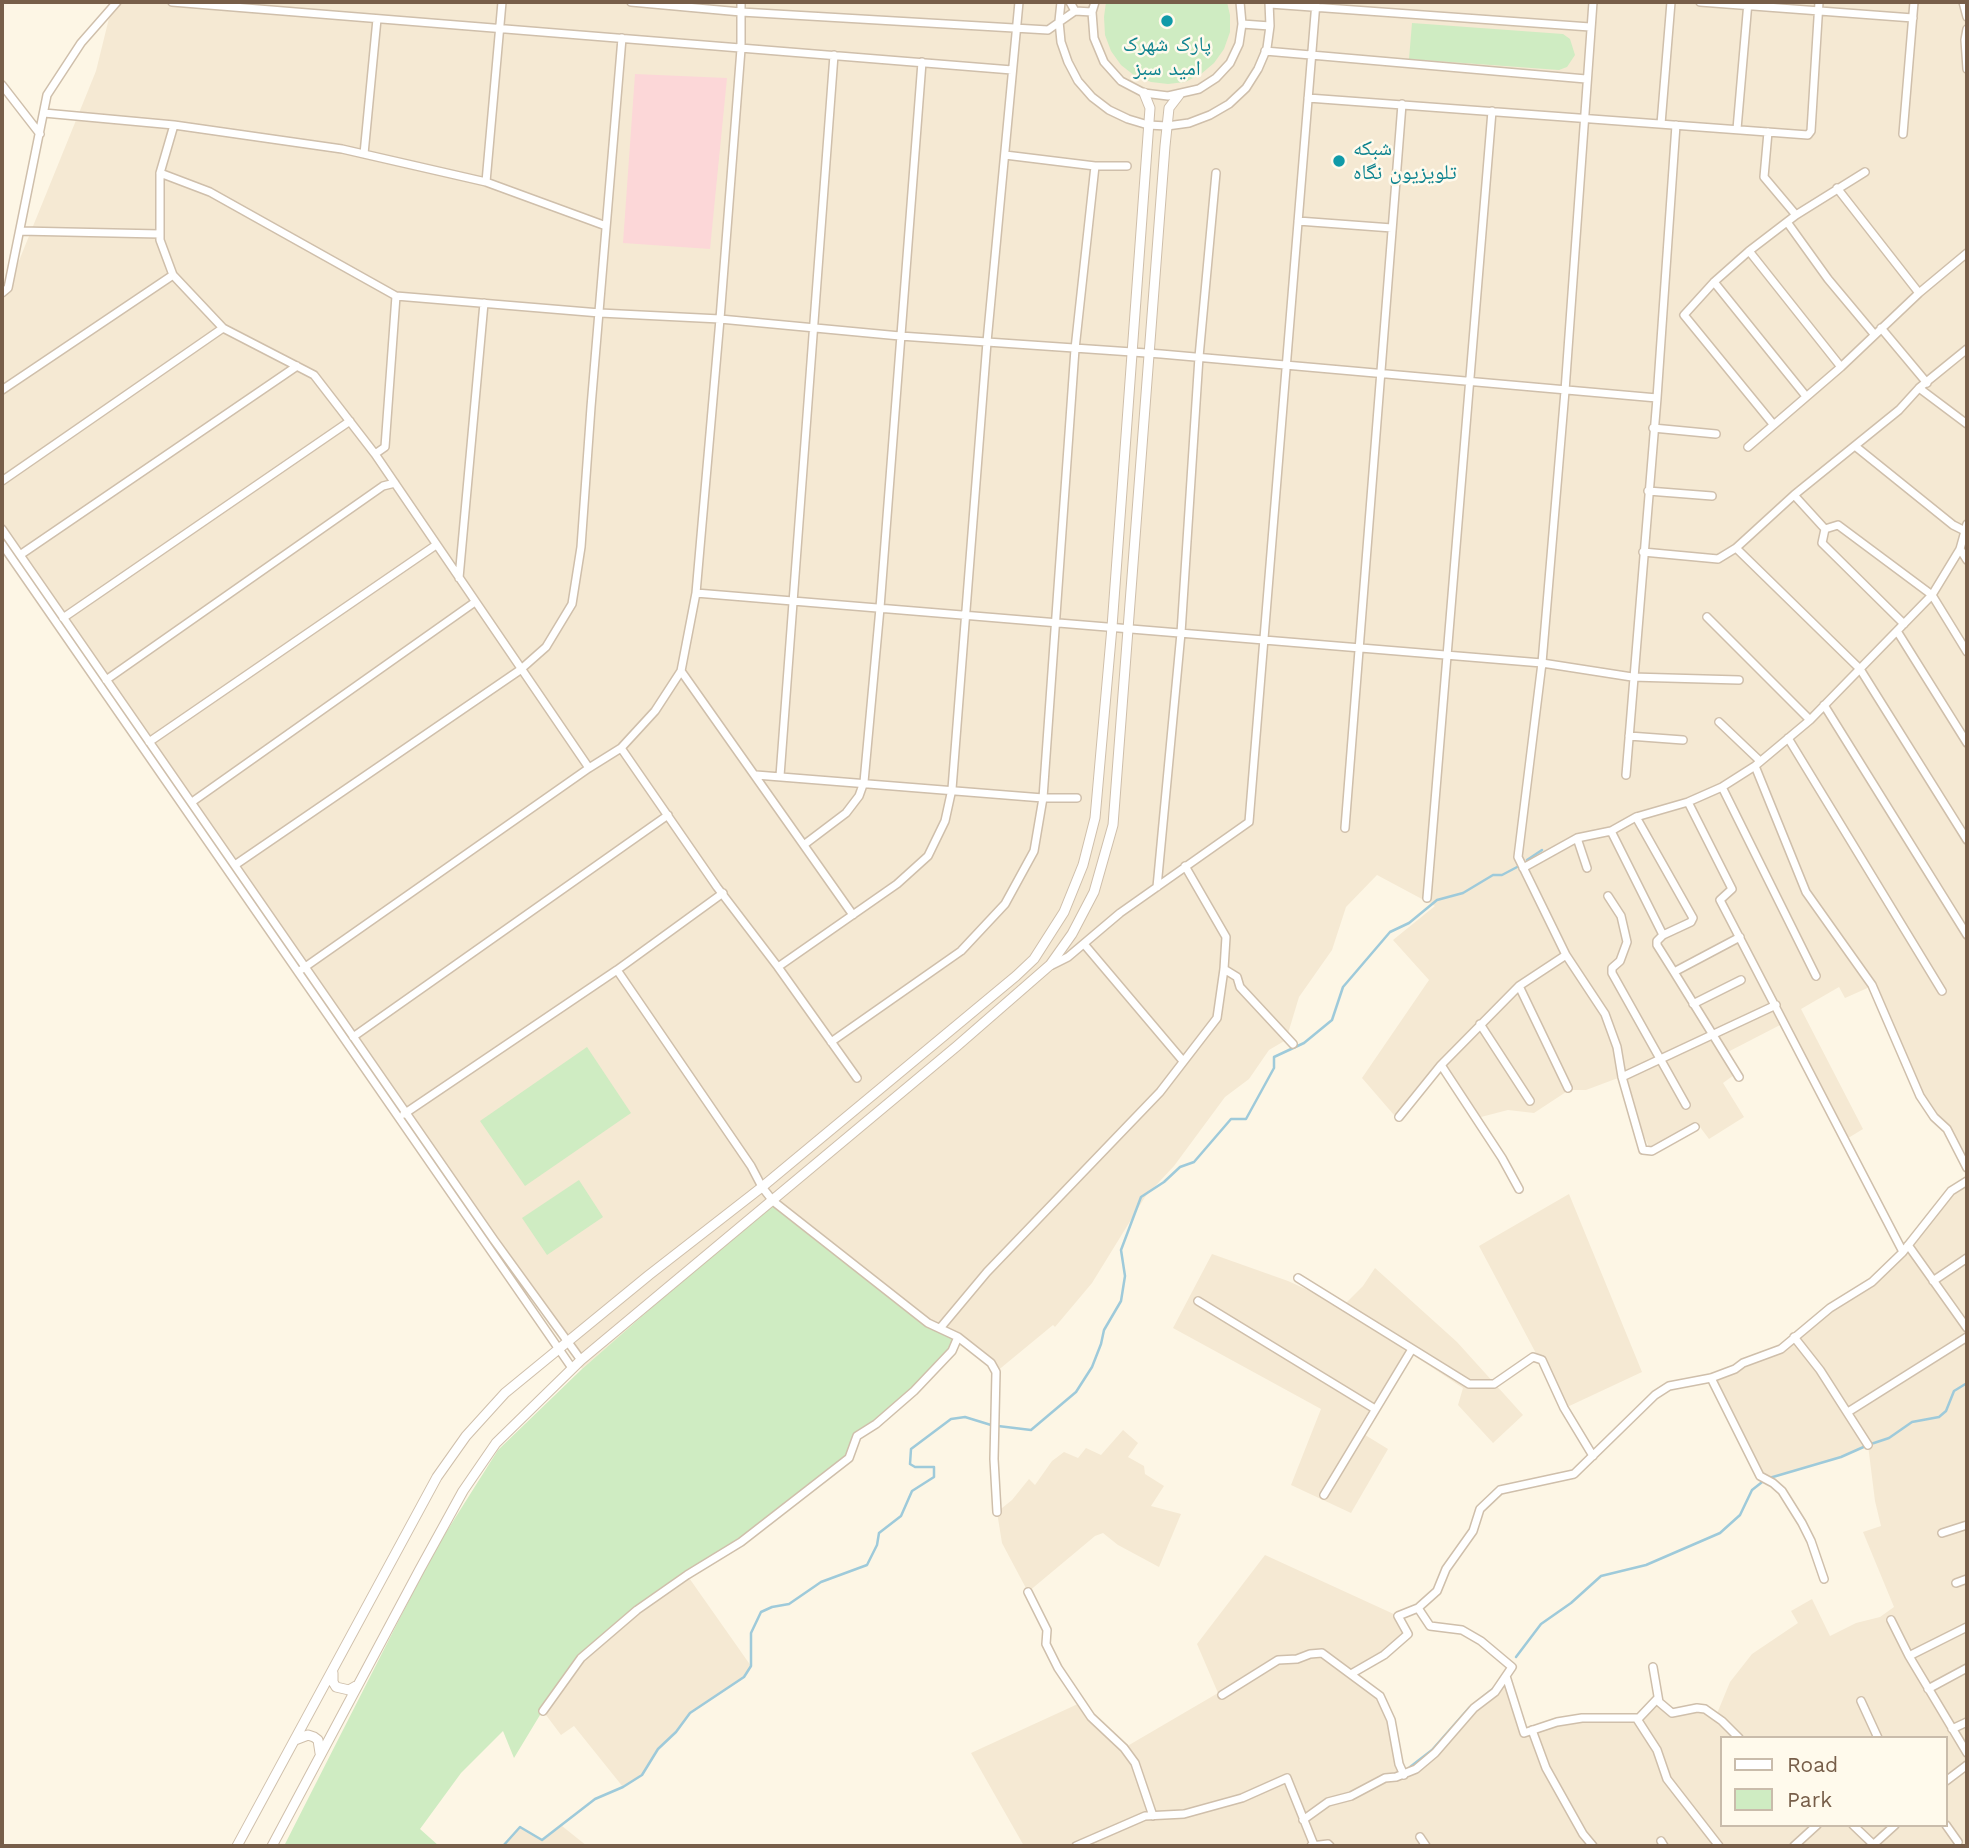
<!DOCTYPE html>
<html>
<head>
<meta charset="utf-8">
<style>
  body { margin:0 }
  #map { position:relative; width:1969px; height:1848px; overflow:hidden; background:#fdf6e5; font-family:"Work Sans",sans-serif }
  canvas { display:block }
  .frame { position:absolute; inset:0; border:4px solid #775e49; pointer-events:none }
  .legend { position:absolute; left:1720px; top:1736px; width:228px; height:91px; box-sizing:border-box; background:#fffaec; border:2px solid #c9bcab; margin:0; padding:9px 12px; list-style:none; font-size:21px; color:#775e49 }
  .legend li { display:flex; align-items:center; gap:14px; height:35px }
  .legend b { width:35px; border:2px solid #c9bcab }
</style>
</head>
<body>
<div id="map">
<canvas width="1969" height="1848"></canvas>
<div class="frame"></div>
<ul class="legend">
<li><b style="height:9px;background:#fff"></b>Road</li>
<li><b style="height:19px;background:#cfecc2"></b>Park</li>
</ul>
</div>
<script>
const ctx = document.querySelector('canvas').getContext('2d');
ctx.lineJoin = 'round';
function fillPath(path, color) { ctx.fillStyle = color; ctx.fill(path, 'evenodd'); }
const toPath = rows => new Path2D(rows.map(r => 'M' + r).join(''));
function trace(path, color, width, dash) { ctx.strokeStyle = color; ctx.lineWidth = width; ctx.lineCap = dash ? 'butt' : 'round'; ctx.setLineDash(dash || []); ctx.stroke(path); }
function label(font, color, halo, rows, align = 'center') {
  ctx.font = font + ' "Work Sans","Noto Naskh Arabic",sans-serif'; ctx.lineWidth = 5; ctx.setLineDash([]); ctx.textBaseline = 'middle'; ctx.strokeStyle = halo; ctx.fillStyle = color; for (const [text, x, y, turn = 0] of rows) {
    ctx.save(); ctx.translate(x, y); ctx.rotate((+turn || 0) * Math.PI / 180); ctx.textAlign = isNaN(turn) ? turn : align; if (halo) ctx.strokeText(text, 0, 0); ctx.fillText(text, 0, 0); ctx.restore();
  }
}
fillPath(toPath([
  [113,2,1967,2,1967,1168,1957,1147,1920,1096,1872,986,1845,998,1839,987,1801,1009,1863,1129,1845,1140,1782,1024,1722,1055,1734,1075,1723,1083,1744,1117,1709,1139,1697,1123,1649,1147,1618,1078,1586,1090,1569,1090,1534,1113,1508,1110,1477,1118,1444,1069,1394,1115,1362,1078,1429,980,1393,940,1435,906,1377,875,1346,907,1332,950,1299,997,1286,1040,1269,1050,1249,1079,1225,1097,1174,1166,1145,1197,1092,1283,1055,1327,1053,1325,996,1372,958,1337,928,1323,773,1201,582,1369,2,527,2,287,12,278,96,71],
  [1967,1181,1967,1846,1024,1846,971,1753,1080,1703,1124,1748,1218,1693,1197,1644,1265,1555,1398,1616,1408,1634,1351,1674,1380,1696,1404,1774,1416,1769,1504,1679,1521,1733,1547,1724,1639,1717,1654,1700,1675,1717,1695,1710,1716,1716,1730,1682,1752,1654,1798,1623,1791,1611,1812,1599,1830,1636,1856,1623,1880,1617,1894,1607,1863,1532,1881,1526,1875,1501,1868,1445,1841,1457,1766,1479,1760,1476,1711,1378,1767,1355,1872,1282,1951,1191],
  [1722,1738,1946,1738,1946,1825,1722,1825],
  [1569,1194,1642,1372,1565,1408,1479,1246],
  [1212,1254,1288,1281,1343,1306,1363,1286,1375,1268,1457,1342,1523,1415,1493,1443,1458,1405,1463,1388,1407,1351,1357,1430,1388,1449,1351,1513,1291,1485,1321,1409,1173,1328],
  [1123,1430,1138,1443,1128,1457,1144,1466,1145,1474,1164,1486,1151,1506,1181,1514,1159,1567,1118,1545,1103,1533,1095,1536,1028,1592,1002,1543,997,1512,1012,1500,1029,1479,1035,1485,1052,1461,1064,1452,1078,1458,1086,1448,1101,1455],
  [687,1575,751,1666,744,1677,690,1713,676,1732,658,1749,642,1775,623,1787,574,1726,561,1735,543,1711,581,1658,637,1610],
  [562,1826,587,1846,503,1846,520,1827,542,1840]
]), '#f5e9d3');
fillPath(toPath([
  [635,74,727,78,710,249,623,243]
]), '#fcd7d8');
fillPath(toPath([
  [1106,2,1227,2,1230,15,1230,32,1224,49,1214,63,1201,74,1185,82,1168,84,1151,82,1135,76,1121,65,1111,51,1105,35,1104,17],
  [1412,23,1563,34,1570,39,1575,55,1567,67,1559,70,1409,59],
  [587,1047,631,1113,525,1186,480,1121],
  [579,1180,603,1217,547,1255,522,1218],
  [773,1201,928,1323,958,1337,952,1351,915,1391,857,1436,849,1458,741,1542,637,1610,581,1658,543,1710,514,1758,503,1731,461,1773,420,1829,439,1846,284,1846,433,1553,498,1450,582,1369]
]), '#cfecc2');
trace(toPath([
  [1527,860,1542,850],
  [998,1426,1031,1430,1076,1392,1092,1367,1101,1344,1104,1330,1121,1301,1125,1276,1121,1250,1141,1197,1164,1182,1180,1167,1194,1162,1231,1119,1246,1119,1274,1068,1274,1057,1304,1043,1332,1020,1343,987,1390,932,1409,923,1437,900,1463,893,1493,875,1502,875,1519,866],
  [1516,1657,1541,1624,1571,1603,1601,1576,1646,1565,1720,1533,1740,1515,1752,1490,1766,1479,1841,1457,1868,1445,1889,1438,1912,1422,1939,1417,1946,1411,1954,1391,1967,1383],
  [1410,1767,1432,1750,1469,1708,1494,1688],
  [503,1846,520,1827,542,1840,595,1799,623,1787,642,1775,658,1749,676,1732,690,1713,744,1677,751,1666,751,1633,761,1612,772,1607,789,1604,821,1582,867,1565,877,1545,879,1533,901,1516,912,1491,934,1477,934,1467,915,1467,910,1464,911,1449,951,1419,965,1417,991,1425]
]), '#9ecada', 2.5);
const minor = toPath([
  [172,2,1012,70],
  [631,2,741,12,1048,30,1075,11,1092,12],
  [1061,2,1059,21,1061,42,1068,62,1078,81,1092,97,1109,110,1128,119,1148,125,1167,126,1189,123,1210,115,1229,104,1246,88,1258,69,1267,48,1270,26,1269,2],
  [1070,2,1075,11],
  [1095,2,1092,12,1094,38,1104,62,1121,81,1144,93,1168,96,1199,89,1216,78,1230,63,1239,44,1242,24,1240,2],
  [1593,2,1565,391,1542,663,1518,857,1566,955,1605,1014,1617,1047,1622,1077,1643,1150,1652,1151,1695,1127],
  [1700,2,1913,18],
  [1963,2,1967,17],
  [1270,4,1590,27],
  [1242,24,1270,26],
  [1967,29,1965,40,1967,69],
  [1265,51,1586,79],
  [2,85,40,134],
  [1308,98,1808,135,1811,131,1819,2],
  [44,113,174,125,342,149,486,182,606,226],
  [1661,124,1671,2],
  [174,125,160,173,160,240,173,275,223,328,314,375,375,454,589,768],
  [1737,129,1748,2],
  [1768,132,1764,177,1796,215],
  [1903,134,1914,2],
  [364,154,377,19],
  [1005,155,1095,166,1127,166],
  [160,173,210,192,396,296,600,313,720,319,900,336,1161,354,1657,398],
  [486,182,502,2],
  [1837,188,1919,293],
  [1298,221,1392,228],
  [1787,222,1828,279,1874,334],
  [20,231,160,234],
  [1749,251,1841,367],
  [1714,282,1805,395],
  [2,293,8,288,47,95,81,43,117,2],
  [1881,328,1927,383],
  [1919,388,1967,424],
  [2,390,173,275],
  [1773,424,1684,315,1714,282,1749,251,1796,215,1865,172],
  [1653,428,1716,434],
  [1855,446,1953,525,1965,531],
  [1748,447,1841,367,1919,293,1967,253],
  [375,454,385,447,396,296],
  [2,481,223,328],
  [1648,491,1712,496],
  [1794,495,1825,529,1822,543,1904,624],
  [2,529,494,1240,581,1360],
  [1825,529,1838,525,1932,595,1967,652],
  [2,544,572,1368],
  [1736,548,1860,669,1967,840],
  [1960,549,1967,560],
  [1643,552,1718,559,1736,548,1794,495,1899,410,1919,388,1967,349],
  [20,555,297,366],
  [459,578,484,303],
  [696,593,1542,663,1632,677,1739,680],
  [1707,617,1810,720],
  [63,618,350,421],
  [1897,631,1967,743],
  [681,671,853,915],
  [106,680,383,486,395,483],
  [1824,705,1967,935],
  [1719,722,1760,761],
  [1629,736,1683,740],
  [1788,738,1942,991],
  [149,742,436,545],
  [621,748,717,887,778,967,857,1078],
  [1755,766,1806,892,1872,985,1920,1096,1934,1117,1947,1129,1967,1168],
  [756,775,1043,798,1077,798],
  [1626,775,1657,398,1676,125],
  [780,776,834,55],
  [1722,787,1816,976],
  [192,802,475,602],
  [1688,802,1732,889,1720,900,1903,1252],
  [1636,817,1693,918,1691,922,1663,935,1657,941,1657,945,1674,972],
  [1345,828,1402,104],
  [1611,831,1663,935],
  [1577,838,1587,868],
  [805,844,846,813,859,796,864,782,880,608,922,62],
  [235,865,520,670,546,647,572,604,581,547,591,407,622,38],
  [1523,868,1577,838,1611,831,1636,817,1688,802,1722,787,1755,766,1810,720,1932,595,1960,549,1967,524],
  [1157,887,1181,633,1199,357,1216,173],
  [1608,896,1621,916,1627,942,1620,961,1612,968,1612,973,1686,1105],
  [1427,898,1492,111],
  [1084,944,1183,1061],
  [1052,965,1068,957,1120,913,1249,822,1316,2],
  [778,967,897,884,928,856,945,821,952,789,987,342,1019,2],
  [1224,969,1237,977,1240,987,1293,1044],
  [617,970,751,1166,762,1187,773,1201,928,1323,958,1337,991,1363,996,1372,994,1459,997,1512],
  [298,972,589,768,621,748,655,711,681,671,696,593,720,319,741,49,741,2],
  [1519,986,1568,1088],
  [1693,1004,1741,980],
  [1480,1024,1530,1101],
  [353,1037,668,815],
  [831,1042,961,951,1005,904,1034,851,1043,798,1075,349,1095,166],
  [1441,1065,1502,1158,1519,1189],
  [1622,1077,1776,1005],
  [1739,1077,1674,972,1740,937],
  [404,1114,617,970,723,893],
  [1399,1117,1441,1065,1519,986,1566,955],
  [1908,1245,1967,1328],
  [1298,1278,1469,1384,1494,1384,1533,1357,1542,1360,1564,1408,1593,1456],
  [1933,1281,1967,1258],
  [1198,1301,1375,1409],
  [941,1327,987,1272,1160,1092,1217,1018,1224,969,1226,937,1185,866],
  [1794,1337,1820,1370,1868,1445],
  [1711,1378,1760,1476,1773,1483,1782,1491,1802,1523,1811,1541,1824,1579],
  [1848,1412,1967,1337],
  [1324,1495,1412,1349],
  [1942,1533,1967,1525],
  [1956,1583,1967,1579],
  [1028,1592,1047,1630,1046,1644,1058,1668,1091,1717,1124,1748,1135,1763,1153,1816],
  [1891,1620,1909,1656,1967,1753],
  [1909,1656,1967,1627],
  [1653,1667,1659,1702,1672,1713,1697,1708,1705,1709,1722,1721,1739,1738],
  [1351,1674,1384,1655,1408,1634,1398,1616,1418,1608,1437,1591,1446,1569,1473,1531,1480,1509,1500,1490,1574,1474,1655,1395,1669,1386,1711,1378,1735,1369,1743,1363,1781,1349,1830,1308,1872,1282,1902,1253,1951,1191,1967,1181],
  [1506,1676,1524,1733,1557,1722,1582,1718,1639,1718,1658,1698],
  [1928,1689,1967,1668],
  [1222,1695,1278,1660,1297,1659,1310,1654,1322,1653,1380,1696,1391,1720,1399,1764,1404,1775],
  [1861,1701,1878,1738],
  [543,1711,581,1658,637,1610,687,1575,741,1542,849,1458,857,1436,876,1424,914,1391,952,1351,958,1337],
  [1637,1719,1657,1750,1667,1779,1719,1846],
  [1952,1729,1967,1722],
  [1532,1730,1546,1768,1583,1834,1593,1846],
  [1946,1781,1967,1765],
  [1303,1820,1328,1802,1351,1796,1385,1778,1396,1777,1416,1769,1435,1753,1474,1708,1495,1692,1512,1667,1481,1641,1462,1630,1430,1626,1418,1608],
  [1853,1825,1875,1846],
  [1946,1825,1958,1842],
  [1420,1837,1426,1846],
  [1661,1841,1664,1846],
  [1873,1845,1895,1825],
  [1076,1846,1145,1816,1184,1814,1242,1798,1287,1778,1314,1845],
  [1311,1846,1328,1844,1330,1846],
  [1794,1846,1817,1825]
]);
const tertiary = toPath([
  [333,1673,333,1682,336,1687,349,1690,356,1686],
  [295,1740,308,1735,314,1737,318,1740,320,1753],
  [237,1846,437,1477,466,1436,505,1393,649,1275,762,1187,1016,976,1034,959,1064,912,1083,865,1095,818,1112,627,1150,108,1144,93],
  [272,1846,420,1569,463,1491,496,1443,581,1360,957,1046,1050,965,1072,934,1094,892,1113,825,1165,146,1169,108,1179,95]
]);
trace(minor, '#cfbfab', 10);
trace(tertiary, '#cfbfab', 11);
trace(minor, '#fff', 7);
trace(tertiary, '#fff', 9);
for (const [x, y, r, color] of [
  [1167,21,7,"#0f9aa8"],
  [1339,161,7,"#0f9aa8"]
]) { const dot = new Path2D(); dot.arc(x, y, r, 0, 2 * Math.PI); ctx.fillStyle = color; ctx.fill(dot); trace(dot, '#fffaec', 2.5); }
label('21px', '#0d838f', '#fffaec', [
  ["پارک شهرک",1167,45],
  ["امید سبز",1167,69],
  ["شبکه",1353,149,"left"],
  ["تلویزیون نگاه",1353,173,"left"]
]);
</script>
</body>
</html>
